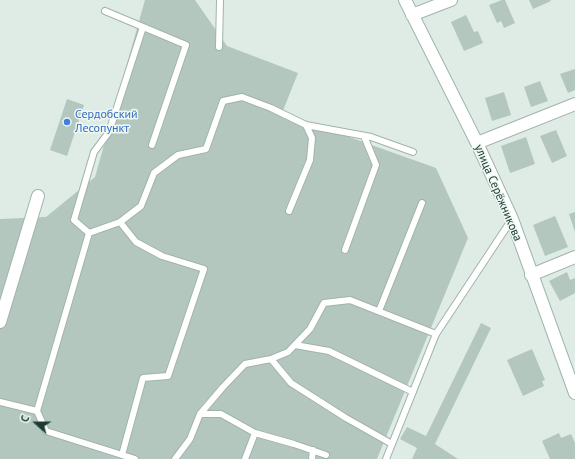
<!DOCTYPE html>
<html>
<head>
<meta charset="utf-8">
<style>
  body { margin:0 }
  #map { position:relative; width:575px; height:459px; overflow:hidden; background:#deece5; font-family:"PT Sans",sans-serif }
  canvas { display:block }
  .north { position:absolute; left:16px; top:403px; width:40px; height:40px; -webkit-text-stroke:3px #eff8f3; paint-order:stroke; rotate:291deg; font-size:11px; font-weight:700; line-height:16px; text-align:center; color:#1d3d34 }
  .north::after { content:''; display:block; margin:auto; width:14px; height:18px; background:#1d3d34; clip-path:polygon(50% 0,100% 100%,50% 72%,0 100%) }
</style>
</head>
<body>
<div id="map">
<canvas width="575" height="459"></canvas>
<div class="north">С</div>
</div>
<script>
const ctx = document.querySelector('canvas').getContext('2d');
ctx.lineJoin = 'round';
function fillPath(path, color) { ctx.fillStyle = color; ctx.fill(path, 'evenodd'); }
const toPath = rows => new Path2D(rows.map(r => 'M' + r).join(''));
function trace(path, color, width, dash) { ctx.strokeStyle = color; ctx.lineWidth = width; ctx.lineCap = dash ? 'butt' : 'round'; ctx.setLineDash(dash || []); ctx.stroke(path); }
function label(font, color, halo, rows, align = 'center') {
  ctx.font = font + ' "PT Sans",sans-serif'; ctx.lineWidth = 3; ctx.setLineDash([]); ctx.textBaseline = 'middle'; ctx.strokeStyle = halo; ctx.fillStyle = color; for (const [text, x, y, turn = 0] of rows) {
    ctx.save(); ctx.translate(x, y); ctx.rotate((+turn || 0) * Math.PI / 180); ctx.textAlign = isNaN(turn) ? turn : align; if (halo) ctx.strokeText(text, 0, 0); ctx.fillText(text, 0, 0); ctx.restore();
  }
}
fillPath(toPath([
  [145,0,195,0,227,46,298,73,282,113,436,168,468,238,377,459,0,459,0,219,46,217,95,177],
  [502,0,505,0,515,23,504,28,501,21,497,23,489,5],
  [529,0,550,0,551,1,533,9],
  [466,15,474,32,478,31,483,43,464,51,451,22],
  [575,69,575,90,568,93,560,74],
  [540,81,548,101,531,107,524,87],
  [504,92,511,115,492,121,485,98],
  [67,99,84,105,67,156,50,150],
  [556,130,567,156,552,163,540,136],
  [526,137,535,164,510,173,501,146],
  [575,212,575,232,569,214],
  [555,216,568,247,545,256,533,225],
  [567,272,570,280,575,278,575,293,560,301,549,281],
  [481,323,491,328,435,444,458,459,412,459,417,448,400,439,407,427,426,436],
  [532,349,545,380,542,381,544,386,523,396,507,360],
  [559,433,561,438,571,434,575,443,575,459,550,459,542,441]
]), '#b3c7be');
const lane = toPath([
  [105,11,186,45,152,145],
  [219,47,220,0],
  [289,211,310,160,312,138,306,125],
  [120,222,136,242,162,256,204,269,168,376,143,378,122,455],
  [89,233,120,222,141,206,154,173,178,155,206,149,223,101,242,97,271,108,306,125,371,137,413,152],
  [345,250,376,165,364,136],
  [379,311,422,203],
  [295,345,329,351,413,392],
  [271,359,291,383,346,418,392,444],
  [0,402,37,411,89,233,74,220,94,152,109,132,143,27],
  [37,411,46,431,135,459],
  [200,414,221,414,255,433,294,444,326,455],
  [175,459,190,439,200,414,223,387,245,364,271,359,288,352,310,329,324,303,350,300,436,334],
  [245,459,255,433],
  [312,459,313,450],
  [386,459,436,334,512,219]
]);
const street = toPath([
  [405,0,477,143,512,219,575,393],
  [412,15,451,0],
  [477,143,575,104],
  [531,275,575,257],
  [0,322,38,196]
]);
trace(lane, '#a0b4ac', 8);
trace(street, '#a0b4ac', 14);
trace(lane, '#fff', 6);
trace(street, '#fff', 12);
for (const [x, y, r, color] of [
  [67,122,4,"#3f7fe0"]
]) { const dot = new Path2D(); dot.arc(x, y, r, 0, 2 * Math.PI); ctx.fillStyle = color; ctx.fill(dot); trace(dot, '#eff8f3', 1.5); }
label('12px', '#366cbe', '#eff8f3', [
  ["Сердобский",75,115],
  ["Лесопункт",75,129]
], 'left');
label('12px', '#1d3d34', '#eff8f3', [
  ["улица Серёжникова",498,193,67]
]);
</script>
</body>
</html>
